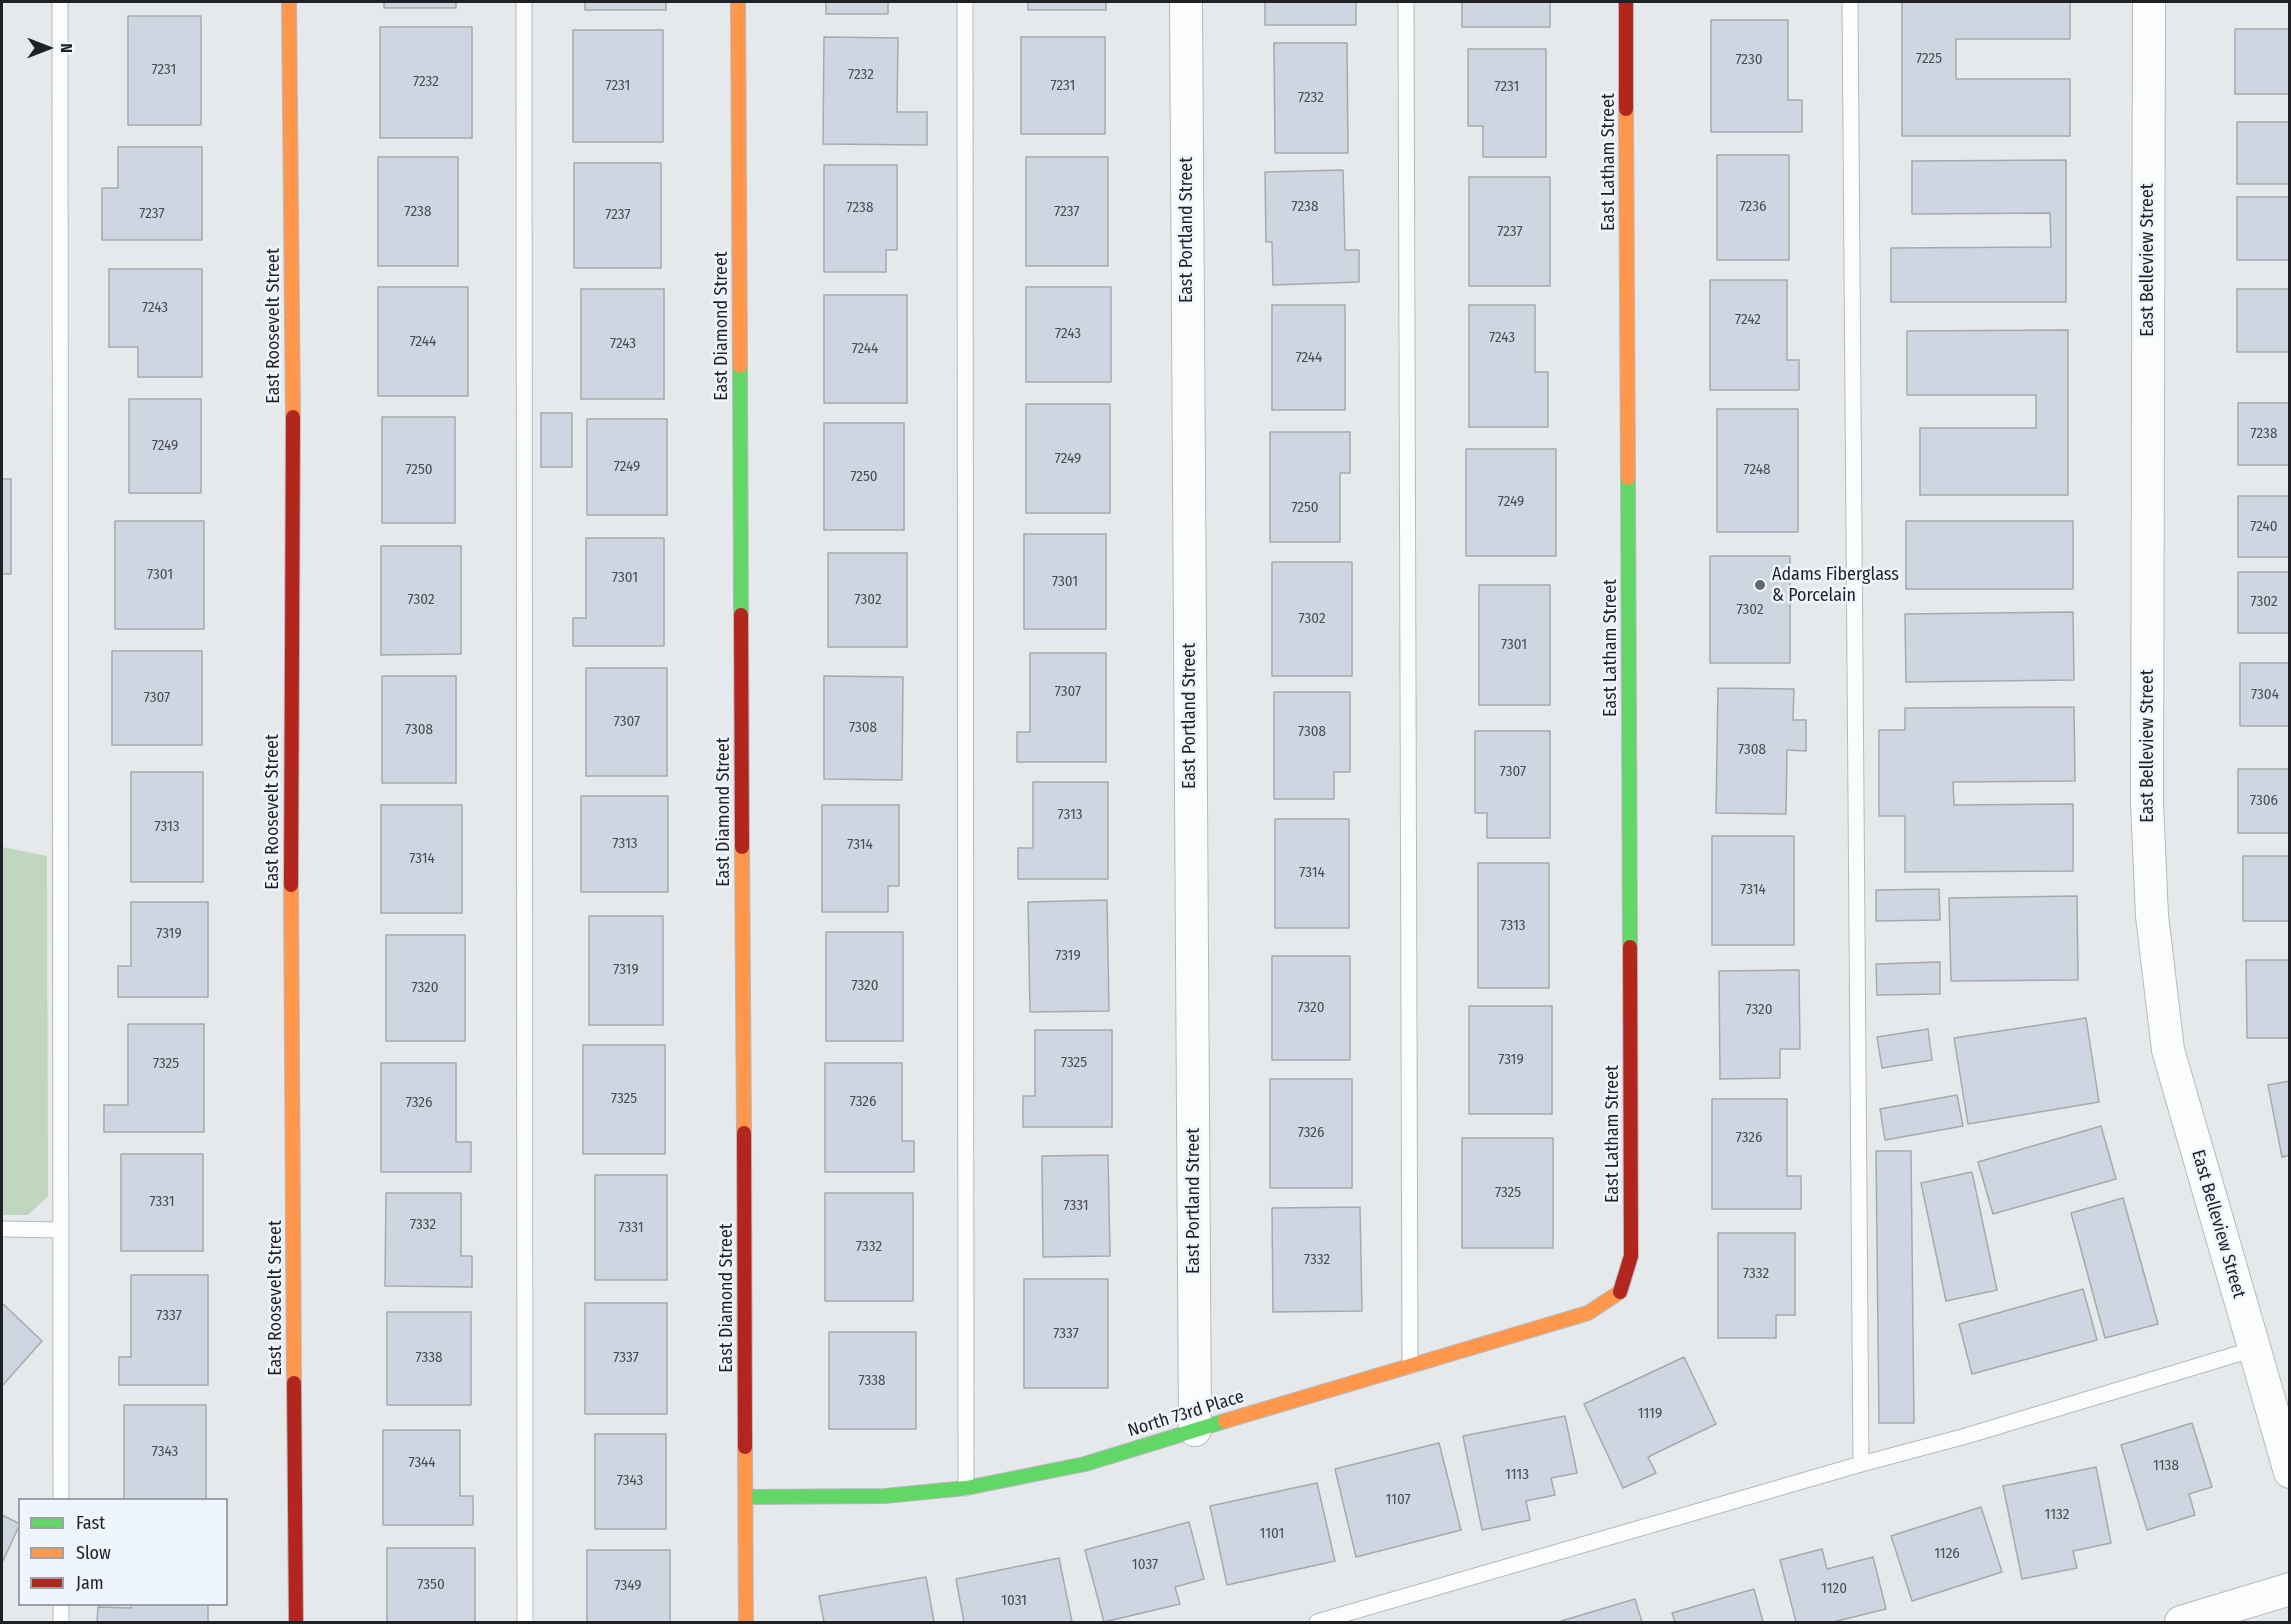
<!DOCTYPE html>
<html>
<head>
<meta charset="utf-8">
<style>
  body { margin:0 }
  #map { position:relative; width:2291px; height:1624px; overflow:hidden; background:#e6e9ec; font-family:"Fira Sans Condensed",sans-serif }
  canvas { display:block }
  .frame { position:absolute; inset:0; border:3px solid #1f2124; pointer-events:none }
  .legend { position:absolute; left:18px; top:1498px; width:210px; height:108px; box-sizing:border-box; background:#eff5fe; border:2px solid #9ca0a7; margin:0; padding:8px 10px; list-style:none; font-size:18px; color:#1f2124 }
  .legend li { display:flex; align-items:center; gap:12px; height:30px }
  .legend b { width:30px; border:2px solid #9ca0a7 }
  .north { position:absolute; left:18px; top:18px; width:60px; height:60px; -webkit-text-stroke:4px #eff5fe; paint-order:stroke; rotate:90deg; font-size:16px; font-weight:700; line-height:24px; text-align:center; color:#1f2124 }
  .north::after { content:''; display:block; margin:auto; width:21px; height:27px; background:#1f2124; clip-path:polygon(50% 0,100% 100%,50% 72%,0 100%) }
</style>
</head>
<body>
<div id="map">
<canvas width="2291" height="1624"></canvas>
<div class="frame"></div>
<ul class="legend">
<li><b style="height:8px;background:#63d668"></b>Fast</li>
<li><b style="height:8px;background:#ff974d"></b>Slow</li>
<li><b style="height:8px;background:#b3261e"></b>Jam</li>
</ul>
<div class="north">N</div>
</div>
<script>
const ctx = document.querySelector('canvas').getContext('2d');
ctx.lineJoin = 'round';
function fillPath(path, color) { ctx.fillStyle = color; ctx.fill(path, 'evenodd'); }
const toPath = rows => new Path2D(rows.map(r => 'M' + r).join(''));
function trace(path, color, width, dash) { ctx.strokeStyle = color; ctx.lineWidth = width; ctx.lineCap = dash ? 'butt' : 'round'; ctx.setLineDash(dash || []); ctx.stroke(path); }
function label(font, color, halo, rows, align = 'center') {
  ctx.font = font + ' "Fira Sans Condensed",sans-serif'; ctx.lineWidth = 5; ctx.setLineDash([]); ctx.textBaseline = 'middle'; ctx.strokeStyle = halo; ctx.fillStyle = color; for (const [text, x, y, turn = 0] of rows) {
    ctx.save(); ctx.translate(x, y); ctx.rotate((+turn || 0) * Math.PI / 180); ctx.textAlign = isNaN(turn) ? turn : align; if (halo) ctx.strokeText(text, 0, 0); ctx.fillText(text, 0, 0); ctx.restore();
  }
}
fillPath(toPath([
  [2,847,47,856,48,1196,28,1215,2,1215]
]), '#c0d6be');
const building = toPath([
  [384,2,456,2,456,8,384,8,384,2],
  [585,2,666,2,666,10,585,10,585,2],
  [826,2,888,2,888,14,826,14,826,2],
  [1028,2,1106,2,1106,10,1028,10,1028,2],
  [1265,2,1356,2,1356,25,1265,25,1265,2],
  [1462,2,1550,2,1550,27,1462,27,1462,2],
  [1902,2,2070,2,2070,39,1956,39,1956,79,2070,79,2070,136,1902,136,1902,2],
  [128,16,201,16,201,125,128,125,128,16],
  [1711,20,1788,20,1788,100,1802,100,1802,132,1711,132,1711,20],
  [380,27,472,27,472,138,380,138,380,27],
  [2235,29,2290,29,2290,94,2235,94,2235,29],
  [573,30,663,30,663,142,573,142,573,30],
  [824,37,898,38,897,112,927,112,927,145,823,144,824,37],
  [1021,37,1105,37,1105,134,1021,134,1021,37],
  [1274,43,1347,43,1348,153,1275,153,1274,43],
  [1468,49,1546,49,1546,157,1483,157,1483,126,1468,126,1468,49],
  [2237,122,2290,122,2290,184,2237,184,2237,122],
  [118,147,202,147,202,240,102,240,102,188,118,188,118,147],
  [1717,155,1789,155,1789,260,1717,260,1717,155],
  [378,157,458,157,458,266,378,266,378,157],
  [1026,157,1108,157,1108,266,1026,266,1026,157],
  [2066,160,2066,302,1891,302,1891,248,2051,247,2050,213,1912,214,1912,161,2066,160],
  [574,163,661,163,661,268,574,268,574,163],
  [824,165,897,165,897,250,886,250,886,272,824,272,824,165],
  [1343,170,1345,250,1359,250,1359,282,1273,285,1272,242,1266,242,1265,172,1343,170],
  [1469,177,1550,177,1550,286,1469,286,1469,177],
  [2237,197,2290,197,2290,260,2237,260,2237,197],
  [109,269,202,269,202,377,138,377,138,347,109,347,109,269],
  [1710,280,1787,280,1787,360,1799,360,1799,390,1710,390,1710,280],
  [378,287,468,287,468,396,378,396,378,287],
  [1026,287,1111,287,1111,382,1026,382,1026,287],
  [581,289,664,289,664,399,581,399,581,289],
  [2237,289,2290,289,2290,352,2237,352,2237,289],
  [824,295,907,295,907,403,824,403,824,295],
  [1272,305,1345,305,1345,410,1272,410,1272,305],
  [1469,305,1535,305,1535,372,1548,372,1548,427,1469,427,1469,305],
  [2068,330,2068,495,1920,495,1920,428,2036,428,2036,395,1907,395,1907,331,2068,330],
  [129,399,201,399,201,493,129,493,129,399],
  [2238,403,2290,403,2290,465,2238,465,2238,403],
  [1026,404,1110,404,1110,513,1026,513,1026,404],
  [1717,409,1798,409,1798,532,1717,532,1717,409],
  [541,413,572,413,572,467,541,467,541,413],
  [382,417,455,417,455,523,382,523,382,417],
  [587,419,667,419,667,515,587,515,587,419],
  [824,423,904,423,904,530,824,530,824,423],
  [1270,432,1350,432,1350,473,1340,473,1340,542,1270,542,1270,432],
  [1466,449,1556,449,1556,556,1466,556,1466,449],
  [2,479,11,479,11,574,2,574,2,479],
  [2238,496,2290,496,2290,557,2238,557,2238,496],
  [115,521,204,521,204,629,115,629,115,521],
  [1906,521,2073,521,2073,589,1906,589,1906,521],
  [1024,534,1106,534,1106,629,1024,629,1024,534],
  [586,538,664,538,664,646,573,646,573,618,586,618,586,538],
  [381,546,461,546,461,654,381,655,381,546],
  [828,553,907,553,907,647,828,647,828,553],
  [1710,556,1790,556,1790,663,1710,663,1710,556],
  [1272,562,1352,562,1352,676,1272,676,1272,562],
  [2238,572,2290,572,2290,633,2238,633,2238,572],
  [1479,585,1550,585,1550,705,1479,705,1479,585],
  [2073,612,2074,680,1906,682,1905,614,2073,612],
  [112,651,202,651,202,745,112,745,112,651],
  [1030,653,1106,653,1106,762,1017,762,1017,732,1030,732,1030,653],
  [2240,663,2290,663,2290,726,2240,726,2240,663],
  [586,668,667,668,667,776,586,776,586,668],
  [382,676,456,676,456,783,382,783,382,676],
  [824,676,903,677,902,780,824,779,824,676],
  [1718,688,1794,689,1793,720,1806,720,1806,751,1787,750,1786,814,1716,813,1718,688],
  [1274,692,1350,692,1350,772,1334,772,1334,799,1274,799,1274,692],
  [2074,707,2075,781,1953,782,1954,805,2073,804,2073,871,1905,872,1905,816,1879,816,1879,730,1905,730,1905,708,2074,707],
  [1475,731,1550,731,1550,838,1487,838,1487,813,1475,813,1475,731],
  [2238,769,2290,769,2290,833,2238,833,2238,769],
  [131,772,203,772,203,882,131,882,131,772],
  [1033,782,1108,782,1108,879,1018,879,1018,848,1033,848,1033,782],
  [581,796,668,796,668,892,581,892,581,796],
  [381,805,462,805,462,913,381,913,381,805],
  [822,805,899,805,899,886,888,886,888,912,822,912,822,805],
  [1275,819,1349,819,1349,928,1275,928,1275,819],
  [1712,836,1794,836,1794,945,1712,945,1712,836],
  [2243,856,2290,856,2290,921,2243,921,2243,856],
  [1478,863,1549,863,1549,988,1478,988,1478,863],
  [1939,889,1940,920,1876,921,1876,890,1939,889],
  [2077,896,2078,980,1951,981,1949,898,2077,896],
  [1107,900,1109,1011,1030,1012,1028,902,1107,900],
  [131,902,208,902,208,997,118,997,118,966,131,966,131,902],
  [589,916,663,916,663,1025,589,1025,589,916],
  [826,932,903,932,903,1041,826,1041,826,932],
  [386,935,465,935,465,1041,386,1041,386,935],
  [1272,956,1350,956,1350,1060,1272,1060,1272,956],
  [2246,960,2290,960,2290,1038,2247,1038,2246,960],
  [1940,962,1940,994,1877,995,1876,964,1940,962],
  [1799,970,1800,1049,1780,1049,1780,1078,1720,1079,1719,971,1799,970],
  [1469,1006,1552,1006,1552,1114,1469,1114,1469,1006],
  [2086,1018,2099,1102,1968,1124,1954,1038,2086,1018],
  [128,1024,204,1024,204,1132,104,1132,104,1105,128,1105,128,1024],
  [1928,1029,1932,1060,1882,1068,1877,1037,1928,1029],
  [1035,1030,1112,1030,1112,1127,1023,1127,1023,1096,1035,1096,1035,1030],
  [583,1045,665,1045,665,1154,583,1154,583,1045],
  [381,1063,456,1063,456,1142,471,1142,471,1172,381,1172,381,1063],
  [825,1063,902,1063,902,1141,914,1141,914,1172,825,1172,825,1063],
  [1270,1079,1352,1079,1352,1188,1270,1188,1270,1079],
  [2290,1081,2290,1155,2282,1157,2268,1085,2290,1081],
  [1957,1095,1963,1126,1885,1140,1880,1109,1957,1095],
  [1712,1099,1787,1099,1787,1176,1801,1176,1801,1209,1712,1209,1712,1099],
  [2101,1126,2116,1179,1993,1214,1978,1162,2101,1126],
  [1462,1138,1553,1138,1553,1248,1462,1248,1462,1138],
  [1876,1151,1911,1151,1914,1423,1879,1423,1876,1151],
  [121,1154,203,1154,203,1251,121,1251,121,1154],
  [1108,1155,1110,1256,1043,1257,1042,1156,1108,1155],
  [1972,1172,1997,1290,1946,1301,1921,1183,1972,1172],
  [595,1175,667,1175,667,1280,595,1280,595,1175],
  [386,1193,461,1193,461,1256,472,1256,472,1287,385,1286,386,1193],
  [825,1193,913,1193,913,1301,825,1301,825,1193],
  [2123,1198,2158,1324,2105,1338,2071,1213,2123,1198],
  [1360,1207,1362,1311,1273,1312,1272,1208,1360,1207],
  [1718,1233,1795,1233,1795,1315,1776,1315,1776,1338,1718,1338,1718,1233],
  [131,1275,208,1275,208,1385,119,1385,119,1357,131,1357,131,1275],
  [1024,1279,1108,1279,1108,1388,1024,1388,1024,1279],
  [2083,1289,2097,1340,1972,1374,1959,1324,2083,1289],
  [2,1303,42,1341,2,1386,2,1303],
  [585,1303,667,1303,667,1414,585,1414,585,1303],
  [387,1312,471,1312,471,1405,387,1405,387,1312],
  [829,1332,916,1332,916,1429,829,1429,829,1332],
  [1684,1357,1716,1424,1648,1457,1656,1473,1623,1488,1584,1404,1684,1357],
  [124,1405,206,1405,206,1499,124,1499,124,1405],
  [1565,1416,1577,1473,1551,1478,1555,1495,1526,1501,1530,1520,1482,1530,1463,1436,1565,1416],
  [2192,1423,2212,1487,2189,1494,2195,1515,2147,1530,2121,1445,2192,1423],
  [383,1430,460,1430,460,1496,473,1496,473,1525,383,1525,383,1430],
  [595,1434,666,1434,666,1529,595,1529,595,1434],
  [1439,1443,1461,1530,1356,1557,1335,1469,1439,1443],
  [2096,1467,2111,1543,2073,1551,2077,1568,2022,1579,2003,1486,2096,1467],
  [1317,1483,1335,1561,1227,1585,1210,1506,1317,1483],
  [1981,1507,2002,1572,1912,1601,1891,1536,1981,1507],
  [2,1515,20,1524,2,1563,2,1515],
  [1189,1522,1204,1579,1175,1587,1180,1604,1104,1622,1085,1550,1189,1522],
  [387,1548,475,1548,475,1622,387,1622,387,1548],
  [1822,1549,1827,1569,1873,1557,1886,1609,1833,1622,1796,1622,1780,1560,1822,1549],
  [587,1550,670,1550,670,1622,587,1622,587,1550],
  [1059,1558,1072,1622,964,1622,956,1579,1059,1558],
  [926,1577,934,1622,824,1622,819,1596,926,1577],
  [1754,1589,1763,1622,1675,1622,1672,1613,1754,1589],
  [1635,1599,1642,1622,1558,1622,1635,1599],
  [131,1604,208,1604,208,1622,97,1622,98,1607,131,1608,131,1604]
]);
fillPath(building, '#ced6e2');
trace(building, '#a7a9ac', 1.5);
const lane = toPath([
  [60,2,61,1500],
  [524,2,525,1622],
  [965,2,966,1488],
  [1406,2,1410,1366],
  [2,1229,61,1230],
  [1861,1464,1966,1436,2254,1349],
  [61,1604,61,1622],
  [1317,1622,1861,1464,1850,2]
]);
const street = toPath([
  [1186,2,1195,1430],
  [2149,2,2147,803,2152,916,2168,1050,2290,1472],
  [2181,1622,2290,1589]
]);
const fast = toPath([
  [740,366,741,615],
  [1628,478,1630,947],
  [746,1497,885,1496,966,1488,1085,1464,1225,1421]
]);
const slow = toPath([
  [289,2,293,417],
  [738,2,740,366],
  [1626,109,1628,478],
  [742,847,744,1133],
  [291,885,294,1383],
  [1225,1421,1588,1313,1620,1292],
  [745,1447,746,1622]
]);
const jam = toPath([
  [1626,2,1626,109],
  [741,615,742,847],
  [291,885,293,417],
  [744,1133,745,1447],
  [1620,1292,1631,1256,1630,947],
  [294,1383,296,1622]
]);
trace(lane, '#b7b9bc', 17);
trace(street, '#b7b9bc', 34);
trace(fast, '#b7b9bc', 16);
trace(slow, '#b7b9bc', 16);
trace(jam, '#b7b9bc', 16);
trace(lane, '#fbfcfc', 15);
trace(street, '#fbfcfc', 32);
trace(fast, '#63d668', 14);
trace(slow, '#ff974d', 14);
trace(jam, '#b3261e', 14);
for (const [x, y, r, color] of [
  [1760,585,6,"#65676a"]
]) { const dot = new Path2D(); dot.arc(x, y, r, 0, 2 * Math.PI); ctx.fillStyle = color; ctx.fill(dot); trace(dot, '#eff5fe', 2); }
label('15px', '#4b4e54', null, [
  ["7225",1929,59],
  ["7230",1749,60],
  ["7231",164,70],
  ["7232",861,75],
  ["7232",426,82],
  ["7231",618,86],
  ["7231",1063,86],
  ["7231",1507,87],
  ["7232",1311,98],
  ["7238",1305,207],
  ["7236",1753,207],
  ["7238",860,208],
  ["7238",418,212],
  ["7237",1067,212],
  ["7237",152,214],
  ["7237",618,215],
  ["7237",1510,232],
  ["7243",155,308],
  ["7242",1748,320],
  ["7243",1068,334],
  ["7243",1502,338],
  ["7244",423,342],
  ["7243",623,344],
  ["7244",865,349],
  ["7244",1309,358],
  ["7238",2264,434],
  ["7249",165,446],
  ["7249",1068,459],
  ["7249",627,467],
  ["7250",419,470],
  ["7248",1757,470],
  ["7250",864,477],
  ["7249",1511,502],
  ["7250",1305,508],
  ["7240",2264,527],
  ["7301",160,575],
  ["7301",625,578],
  ["7301",1065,582],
  ["7302",421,600],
  ["7302",868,600],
  ["7302",2264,602],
  ["7302",1750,610],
  ["7302",1312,619],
  ["7301",1514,645],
  ["7307",1068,692],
  ["7304",2265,695],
  ["7307",157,698],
  ["7307",627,722],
  ["7308",863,728],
  ["7308",419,730],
  ["7308",1312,732],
  ["7308",1752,750],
  ["7307",1513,772],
  ["7306",2264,801],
  ["7313",1070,815],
  ["7313",167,827],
  ["7313",625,844],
  ["7314",860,845],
  ["7314",422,859],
  ["7314",1312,873],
  ["7314",1753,890],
  ["7313",1513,926],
  ["7319",169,934],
  ["7319",1068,956],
  ["7319",626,970],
  ["7320",865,986],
  ["7320",425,988],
  ["7320",1311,1008],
  ["7320",1759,1010],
  ["7319",1511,1060],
  ["7325",1074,1063],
  ["7325",166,1064],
  ["7325",624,1099],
  ["7326",863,1102],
  ["7326",419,1103],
  ["7326",1311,1133],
  ["7326",1749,1138],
  ["7325",1508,1193],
  ["7331",162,1202],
  ["7331",1076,1206],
  ["7332",423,1225],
  ["7331",631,1228],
  ["7332",869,1247],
  ["7332",1317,1260],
  ["7332",1756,1274],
  ["7337",169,1316],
  ["7337",1066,1334],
  ["7338",429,1358],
  ["7337",626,1358],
  ["7338",872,1381],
  ["1119",1650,1414],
  ["7343",165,1452],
  ["7344",422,1463],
  ["1138",2166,1466],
  ["1113",1517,1475],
  ["7343",630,1481],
  ["1107",1398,1500],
  ["1132",2057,1515],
  ["1101",1272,1534],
  ["1126",1947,1554],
  ["1037",1145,1565],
  ["7350",431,1585],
  ["7349",628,1586],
  ["1120",1834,1589],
  ["1031",1014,1601]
]);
label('18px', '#1f2124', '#eff5fe', [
  ["East Latham Street",1609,162,-90],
  ["East Portland Street",1187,230,-90],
  ["East Belleview Street",2148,260,-90],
  ["East Roosevelt Street",274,326,-90],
  ["East Diamond Street",722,326,-90],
  ["East Latham Street",1611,648,-90],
  ["East Portland Street",1190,716,-90],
  ["East Belleview Street",2148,746,-90],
  ["East Roosevelt Street",273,812,-90],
  ["East Diamond Street",724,812,-90],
  ["East Latham Street",1613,1134,-90],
  ["East Portland Street",1194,1201,-90],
  ["East Belleview Street",2218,1224,74],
  ["East Roosevelt Street",276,1298,-90],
  ["East Diamond Street",727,1298,-90],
  ["North 73rd Place",1186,1414,-17]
]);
label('18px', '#1f2124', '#eff5fe', [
  ["Adams Fiberglass",1772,575],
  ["& Porcelain",1772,596]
], 'left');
</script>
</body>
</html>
